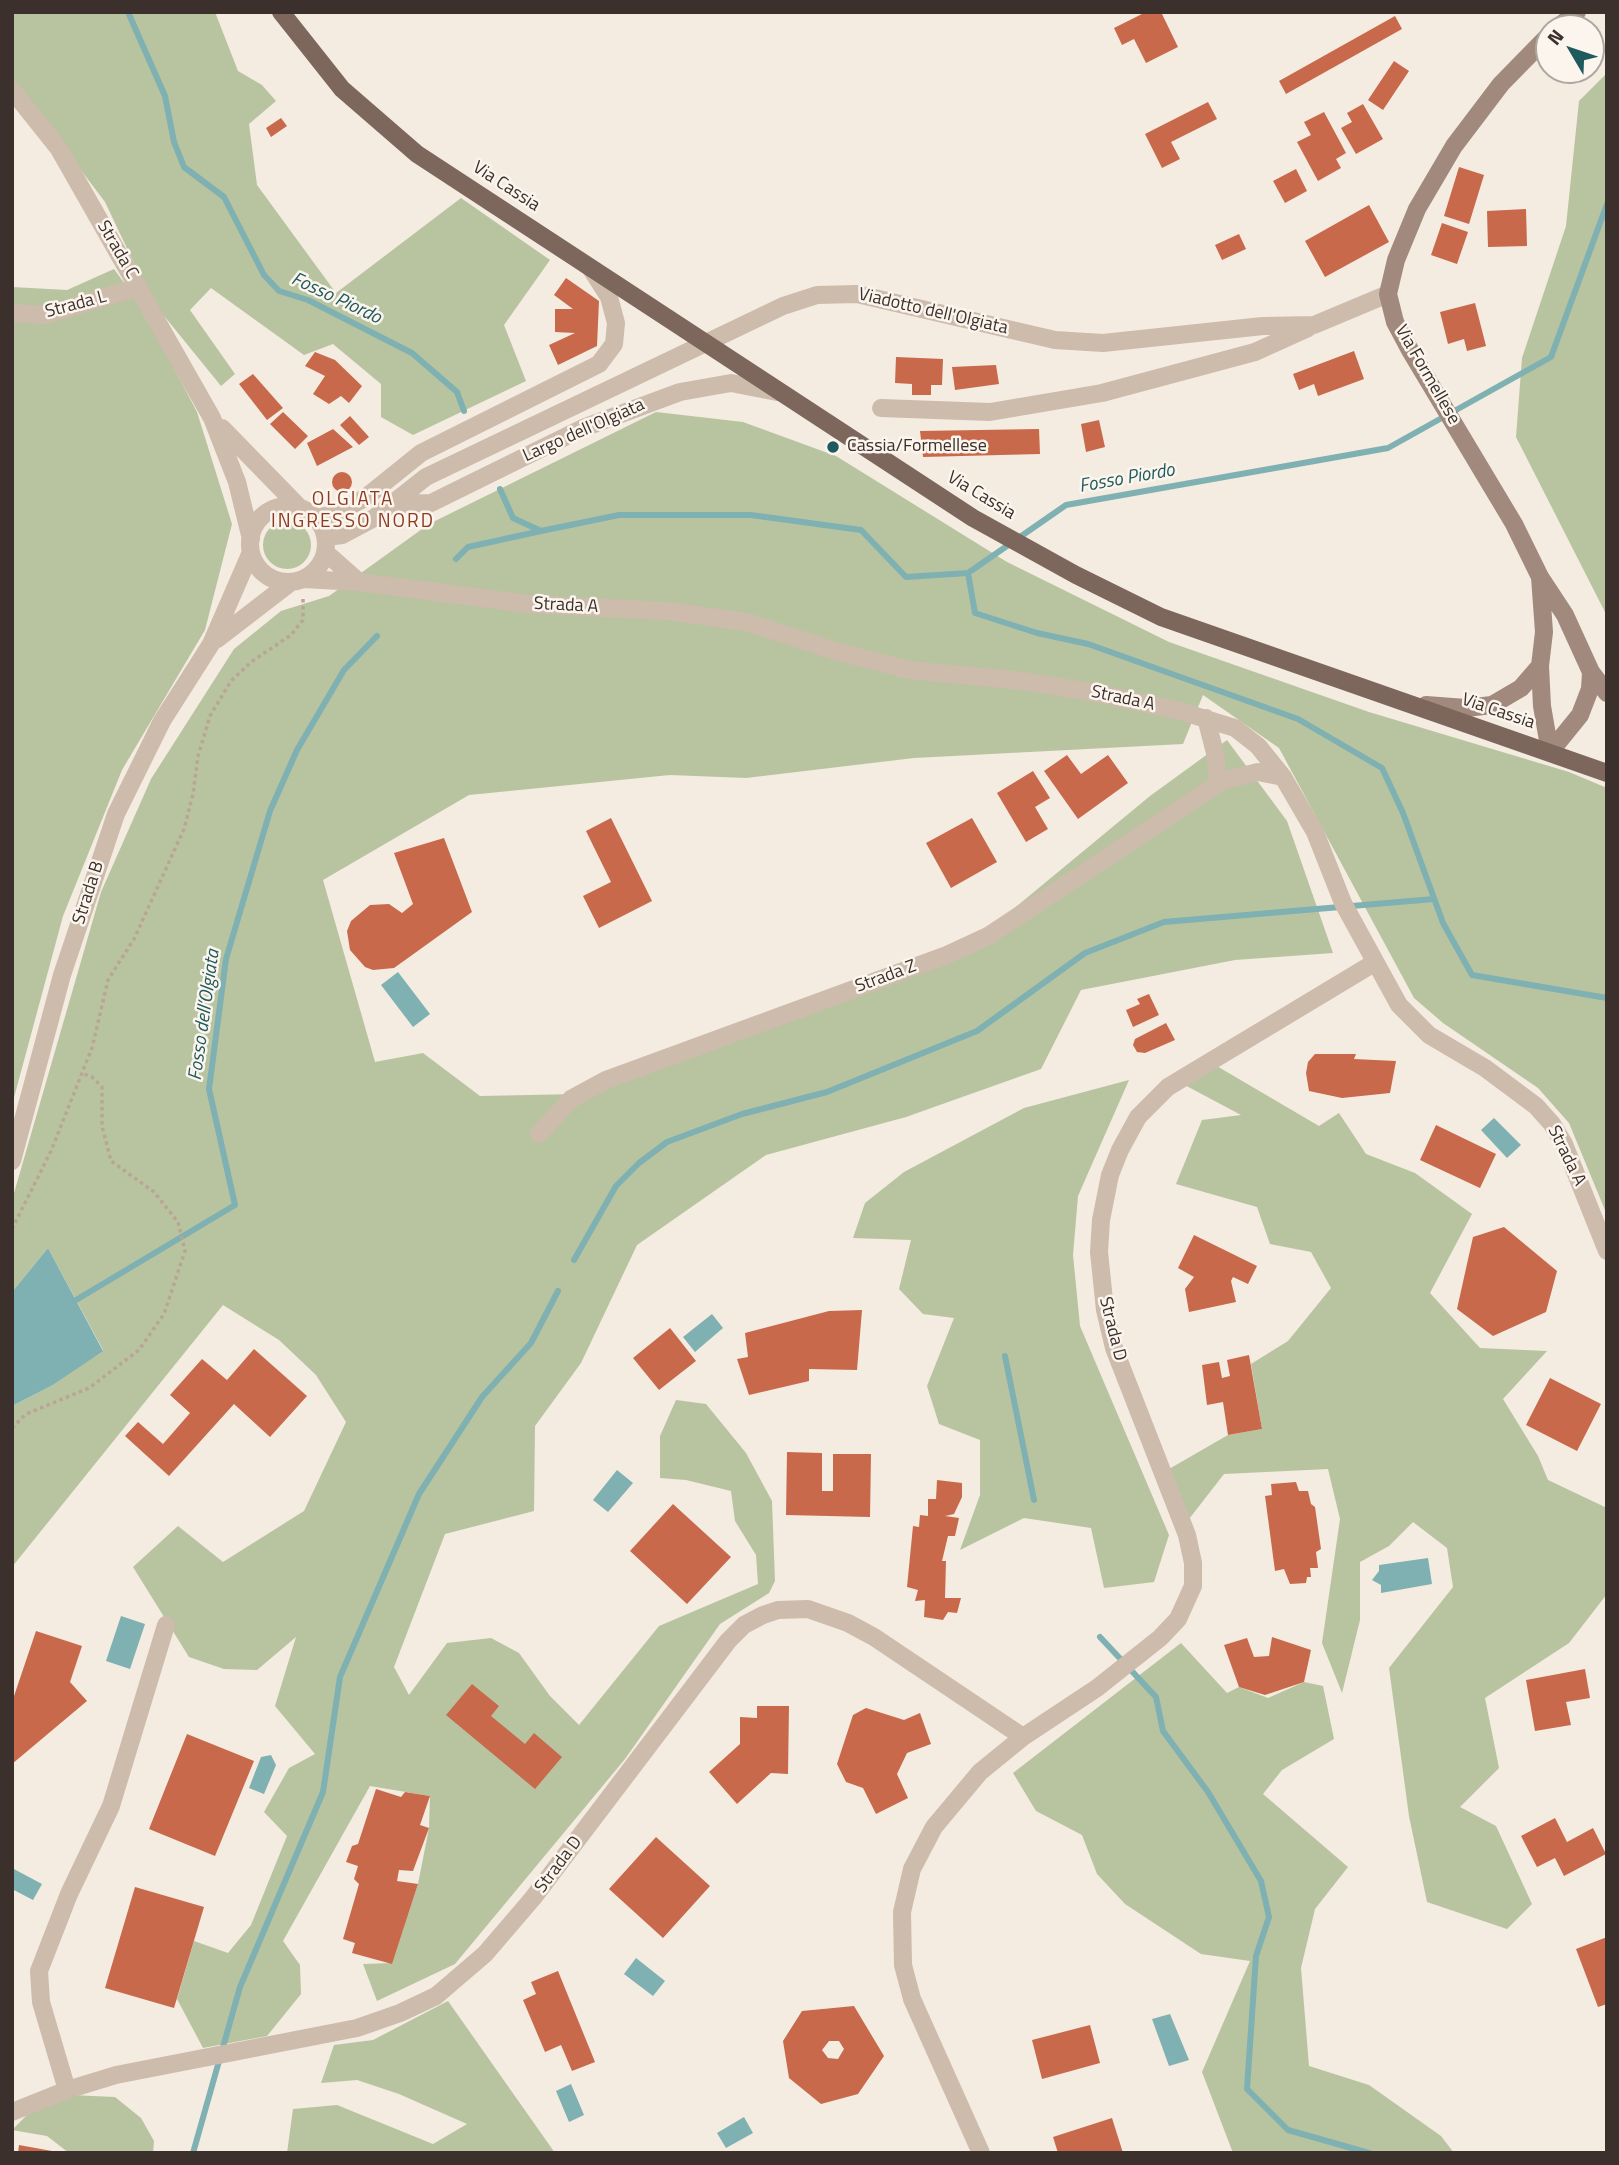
<!DOCTYPE html>
<html>
<head>
<meta charset="utf-8">
<style>
  body { margin:0 }
  #map { position:relative; width:1619px; height:2165px; overflow:hidden; background:#f4ebe1; font-family:"Titillium Web",sans-serif }
  canvas { display:block }
  .frame { position:absolute; inset:0; border:14px solid #3b302b; pointer-events:none }
  .north { position:absolute; left:1535px; top:14px; width:70px; height:70px; box-sizing:border-box; background:#fbf5ee; border:2px solid #aea6a0; border-radius:50%; rotate:309deg; font-size:19px; font-weight:700; line-height:28px; text-align:center; color:#3b302b }
  .north::after { content:''; display:block; margin:auto; width:24px; height:32px; background:#1f5a5e; clip-path:polygon(50% 0,100% 100%,50% 72%,0 100%) }
</style>
</head>
<body>
<div id="map">
<canvas width="1619" height="2165"></canvas>
<div class="frame"></div>
<div class="north">N</div>
</div>
<script>
const ctx = document.querySelector('canvas').getContext('2d');
ctx.lineJoin = 'round';
function fillPath(path, color) { ctx.fillStyle = color; ctx.fill(path, 'evenodd'); }
const toPath = rows => new Path2D(rows.map(r => 'M' + r).join(''));
function trace(path, color, width, dash) { ctx.strokeStyle = color; ctx.lineWidth = width; ctx.lineCap = dash ? 'butt' : 'round'; ctx.setLineDash(dash || []); ctx.stroke(path); }
function label(font, color, halo, rows, align = 'center') {
  ctx.font = font + ' "Titillium Web",sans-serif'; ctx.lineWidth = 5; ctx.setLineDash([]); ctx.textBaseline = 'middle'; ctx.strokeStyle = halo; ctx.fillStyle = color; for (const [text, x, y, turn = 0] of rows) {
    ctx.save(); ctx.translate(x, y); ctx.rotate((+turn || 0) * Math.PI / 180); ctx.textAlign = isNaN(turn) ? turn : align; if (halo) ctx.strokeText(text, 0, 0); ctx.fillText(text, 0, 0); ctx.restore();
  }
}
fillPath(toPath([
  [12,12,215,12,238,71,262,85,276,101,249,124,257,185,336,293,461,198,550,260,504,325,526,381,413,435,381,417,381,384,333,344,304,355,211,288,190,310,235,374,221,386,152,301,105,202,12,79],
  [1607,73,1607,616,1516,437,1522,358,1566,226,1579,101],
  [114,269,143,309,197,412,232,524,205,630,122,770,63,916,12,1105,12,287,67,290],
  [656,412,743,422,836,456,1007,562,1169,642,1369,712,1569,772,1607,788,1607,1215,1569,1123,1538,1088,1443,1023,1414,998,1279,748,1203,695,1183,744,914,758,746,778,670,775,469,795,323,880,375,1062,423,1053,480,1096,579,1094,971,944,1150,796,1227,740,1287,821,1333,953,1235,960,1081,990,1041,1069,906,1117,766,1155,637,1245,581,1363,535,1426,534,1511,445,1534,394,1667,409,1695,447,1643,491,1638,519,1653,550,1696,579,1725,659,1626,758,1584,756,1555,735,1521,731,1491,686,1480,660,1478,660,1436,676,1400,706,1404,746,1453,772,1501,775,1581,769,1593,720,1624,625,1759,455,1964,377,2001,363,1964,392,1963,418,1884,429,1828,430,1796,370,1786,283,1941,300,1965,301,1994,267,2036,203,2048,177,1999,194,1941,228,1953,251,1925,287,1836,264,1812,289,1768,315,1754,275,1706,296,1637,257,1670,224,1669,189,1657,133,1567,178,1526,223,1562,304,1511,346,1422,316,1375,279,1340,223,1305,12,1567,12,1406,53,1385,103,1350,48,1248,12,1292,12,1200,101,892,151,779,234,649,281,611,329,596,429,524],
  '263 545a24 24 0 1 1 48 0a24 24 0 1 1-48 0Z',
  [1215,1065,1319,1126,1339,1113,1366,1154,1415,1173,1472,1214,1430,1293,1480,1348,1547,1351,1503,1399,1538,1456,1548,1480,1607,1508,1607,1594,1569,1643,1485,1698,1499,1768,1460,1807,1496,1826,1532,1904,1507,1929,1427,1902,1409,1816,1389,1668,1453,1587,1447,1548,1413,1522,1389,1546,1360,1562,1360,1620,1342,1693,1322,1643,1340,1519,1328,1469,1224,1474,1189,1519,1169,1469,1228,1435,1262,1429,1251,1364,1288,1341,1331,1288,1311,1252,1270,1244,1257,1207,1176,1184,1202,1120,1241,1115,1181,1083],
  [1129,1080,1078,1196,1073,1255,1080,1326,1169,1535,1154,1582,1104,1588,1091,1528,1024,1518,960,1550,980,1495,980,1440,939,1424,927,1386,954,1318,923,1314,899,1289,911,1240,853,1238,865,1203,904,1172,1024,1108],
  [1181,1643,1227,1693,1239,1687,1268,1698,1304,1682,1323,1686,1334,1739,1282,1770,1263,1794,1348,1867,1315,1909,1301,1968,1309,2066,1369,2085,1441,2136,1454,2153,1233,2153,1202,2072,1250,1961,1201,1954,1125,1904,1097,1874,1082,1835,1036,1811,1013,1773],
  [448,2001,555,2153,287,2153,293,2109,337,2105,433,2144,467,2124,399,2094,357,2080,321,2083,334,2045,373,2040],
  [70,2095,115,2097,141,2118,154,2141,153,2153,69,2153,47,2136,12,2130,28,2114]
]), '#b8c4a0');
fillPath(toPath([
  [398,972,430,1014,413,1027,381,985],
  [1494,1118,1521,1145,1507,1158,1481,1130],
  [48,1248,103,1351,53,1385,12,1406,12,1292],
  [712,1314,723,1328,695,1352,683,1337],
  [617,1470,633,1483,608,1512,593,1500],
  [1428,1558,1432,1584,1381,1593,1381,1585,1372,1580,1379,1571,1379,1565],
  [121,1616,145,1624,130,1669,106,1661],
  [271,1755,276,1765,264,1794,249,1788,261,1757],
  [12,1868,42,1884,33,1900,12,1889],
  [636,1958,665,1981,653,1996,624,1974],
  [1170,2014,1189,2060,1169,2066,1152,2019],
  [571,2084,584,2115,569,2122,556,2091],
  [744,2117,753,2133,726,2148,717,2133]
]), '#7fb0b2');
trace(toPath([
  [128,12,165,96,174,142,184,167,224,197,264,275,279,291,308,300,412,353,457,392,464,411],
  [500,489,513,518,541,531,619,515,751,515,861,530,906,577,968,573,1066,505,1388,448,1551,357,1607,204],
  [456,559,468,547,541,531],
  [968,573,975,613,1037,633,1088,644,1298,719,1382,768,1403,813,1443,923,1472,975,1607,998],
  [574,1260,616,1186,639,1163,667,1142,742,1114,827,1092,977,1031,1085,953,1164,922,1434,899],
  [76,1300,235,1205,209,1089,226,959,270,811,297,750,344,670,377,636],
  [1005,1356,1034,1500],
  [1100,1637,1156,1697,1163,1731,1208,1792,1261,1881,1269,1917,1256,1956,1247,2089,1288,2130,1369,2153],
  [193,2153,240,1987,323,1792,340,1677,419,1494,482,1397,531,1343,558,1291]
]), '#7fb0b2', 6);
fillPath(toPath([
  [1146,12,1161,12,1178,47,1146,63,1134,39,1122,45,1114,28],
  [1395,16,1402,29,1286,94,1279,81],
  [1394,61,1409,71,1383,110,1368,100],
  [1208,102,1217,119,1171,142,1180,159,1162,168,1145,134],
  [1363,104,1383,139,1356,154,1341,128,1352,122,1347,113],
  [1324,112,1346,153,1336,159,1341,168,1318,181,1297,142,1311,135,1304,122],
  [281,118,287,126,271,137,266,128],
  [1459,167,1484,175,1469,224,1444,216],
  [1296,169,1307,191,1285,203,1273,181],
  [1369,205,1389,242,1325,277,1305,241],
  [1526,209,1527,246,1488,247,1487,211],
  [1442,223,1468,232,1457,264,1431,255],
  [1239,234,1246,249,1222,260,1215,245],
  [566,278,599,301,597,346,558,365,549,345,575,333,555,332,555,309,573,309,554,295],
  [1475,303,1486,346,1467,351,1464,339,1448,344,1440,312],
  [1354,351,1364,379,1318,396,1314,384,1299,390,1293,374],
  [315,352,335,360,362,386,349,403,341,396,329,404,313,394,325,376,305,366],
  [896,357,943,359,942,385,931,385,931,395,912,395,912,384,895,383],
  [996,365,999,384,955,390,952,367],
  [253,374,283,408,267,420,239,384],
  [283,412,308,436,295,449,270,424],
  [350,416,369,437,359,445,340,425],
  [1099,420,1105,447,1086,452,1081,424],
  [333,429,353,447,317,466,307,443],
  [1039,429,1040,454,923,457,920,431],
  '332 482a10 10 0 1 1 20 0a10 10 0 1 1-20 0Z',
  [1067,755,1081,774,1108,755,1128,783,1078,819,1044,771],
  [1033,771,1050,798,1035,807,1048,829,1026,842,997,793],
  [611,818,652,901,599,928,583,896,611,882,586,831],
  [972,818,997,862,951,888,926,843],
  [444,838,472,912,394,968,373,970,365,967,350,950,347,931,351,921,370,905,389,904,402,913,413,904,394,853],
  [1149,994,1159,1015,1133,1027,1126,1010,1140,1004,1137,999],
  [1166,1023,1175,1040,1145,1053,1137,1052,1133,1045,1135,1039],
  [1315,1054,1356,1054,1354,1059,1396,1061,1390,1093,1342,1098,1309,1091,1306,1073,1308,1062],
  [1436,1125,1496,1154,1480,1188,1420,1160],
  [1504,1227,1557,1271,1546,1312,1493,1336,1457,1309,1473,1237],
  [1194,1235,1257,1266,1248,1284,1233,1277,1231,1281,1236,1302,1189,1312,1185,1289,1194,1277,1178,1268],
  [862,1310,857,1370,809,1369,809,1381,749,1395,737,1359,748,1357,745,1333,829,1311],
  [670,1328,696,1361,659,1390,633,1358],
  [254,1349,307,1396,270,1437,234,1404,169,1476,125,1436,138,1422,163,1444,190,1413,170,1395,202,1359,227,1380],
  [1249,1355,1262,1429,1228,1435,1223,1402,1207,1405,1202,1365,1219,1362,1222,1378,1230,1376,1227,1360],
  [1550,1378,1601,1404,1577,1451,1526,1425],
  [787,1452,822,1453,822,1491,833,1491,833,1454,871,1454,870,1517,786,1515],
  [937,1480,962,1483,962,1497,954,1514,945,1516,959,1518,955,1536,948,1536,942,1561,946,1561,945,1598,961,1598,957,1613,948,1612,943,1620,924,1617,925,1600,915,1601,918,1590,907,1587,913,1526,919,1527,920,1515,928,1516,928,1499,936,1499],
  [1296,1482,1299,1491,1308,1491,1311,1504,1315,1507,1321,1549,1316,1552,1318,1568,1310,1568,1311,1577,1307,1577,1306,1583,1290,1584,1284,1569,1275,1571,1265,1496,1272,1495,1271,1484],
  [673,1504,731,1557,687,1604,630,1551],
  [36,1631,82,1646,70,1682,87,1701,12,1764,12,1702],
  [1272,1637,1311,1650,1304,1682,1265,1695,1239,1687,1224,1645,1247,1638,1254,1657,1269,1656],
  [1585,1669,1590,1698,1566,1702,1571,1725,1535,1731,1526,1680],
  [472,1684,499,1706,491,1716,525,1744,534,1733,562,1757,535,1789,446,1715],
  [757,1706,789,1706,788,1774,771,1773,737,1804,709,1772,740,1744,740,1717,757,1718],
  [866,1708,904,1720,920,1713,931,1744,907,1753,897,1774,908,1798,876,1814,863,1788,846,1782,837,1764,853,1715],
  [187,1734,254,1761,215,1856,149,1829],
  [376,1789,401,1797,405,1792,430,1796,420,1825,429,1828,413,1871,399,1870,397,1881,418,1884,392,1964,352,1953,355,1943,343,1939,359,1884,354,1879,358,1866,346,1862,352,1846,358,1844],
  [1555,1818,1567,1842,1593,1828,1606,1854,1564,1876,1555,1858,1537,1867,1521,1836],
  [656,1837,710,1886,663,1938,609,1889],
  [135,1887,204,1907,174,2008,105,1988],
  [1607,1937,1607,2004,1598,2007,1576,1949],
  [558,1971,595,2062,572,2071,561,2045,545,2052,523,2000,536,1994,531,1982],
  [854,2006,884,2056,858,2094,821,2104,789,2078,783,2041,802,2011],
  [829,2041,839,2041,844,2049,838,2059,828,2058,822,2050],
  [1090,2025,1100,2063,1042,2079,1032,2040],
  [1112,2118,1123,2153,1058,2153,1053,2137],
  [19,2145,52,2151,52,2153,18,2153]
]), '#c8694b');
trace(toPath([
  [12,1229,51,1151,92,1048,108,980,134,939,184,829,193,794,198,756,210,716,231,681,251,662,291,635,303,620,303,596],
  [12,1428,26,1414,89,1388,139,1350,164,1314,185,1251,178,1222,154,1192,111,1161,102,1126,102,1087,92,1077,81,1073]
]), '#b9a596', 3.5, [3.5, 3.5]);
trace(toPath([
  [12,90,59,149,212,418,237,482,251,539],
  [12,313,46,315,139,287],
  [881,408,990,412,1102,393,1255,352,1308,328],
  [222,428,300,508],
  [391,504,431,503,583,428,680,392,731,383,777,392],
  '250 544a38 38 0 1 1 76 0a38 38 0 1 1-76 0Z',
  [316,518,334,514,365,498,421,453,599,364,614,344,616,323,609,297,591,269],
  [326,537,342,535,374,518,426,477,783,306,817,295,857,294,1055,340,1103,343,1263,326,1314,325,1388,294],
  [325,552,359,582],
  [303,579,359,582,528,604,667,611,747,622,835,651,909,670,1023,681,1102,694,1180,711,1235,728,1258,746,1283,777,1315,832,1343,903,1399,1005,1429,1035,1485,1068,1536,1106,1552,1124,1564,1144,1607,1251],
  [217,639,291,582],
  [1206,718,1215,753,1218,783],
  [539,1134,571,1099,606,1080,947,955,988,936,1222,781,1258,772,1283,777],
  [12,1161,62,975,116,814,162,721,211,644,251,552],
  [1023,1737,1097,1688,1160,1638,1178,1619,1193,1586,1193,1563,1187,1535,1114,1348,1105,1310,1099,1252,1101,1220,1110,1175,1120,1150,1138,1117,1168,1087,1374,963],
  [67,2090,41,2002,39,1971,69,1894,111,1806,166,1625],
  [12,2112,67,2090,116,2075,357,2028,400,2013,436,1996,485,1954,533,1898,728,1641,744,1625,763,1615,778,1610,808,1609,848,1623,874,1637,1023,1737,980,1772,934,1827,912,1869,902,1912,903,1965,912,1999,981,2153]
]), '#cdbbac', 18);
trace(toPath([
  [1557,28,1577,12],
  [1549,35,1501,84,1454,146,1417,209,1396,260,1388,294,1395,322,1411,352,1514,524,1540,577,1565,615,1591,672,1607,693],
  [1540,577,1544,632,1540,666,1542,706,1550,752],
  [1426,705,1466,708,1492,705,1521,688,1540,666],
  [1550,752,1580,715,1590,689,1591,672]
]), '#a18a7d', 18);
trace(toPath([
  [281,12,342,89,417,154,973,518,1076,575,1161,617,1607,773]
]), '#7d675c', 18);
for (const [x, y, r, color] of [
  [833,447,7,"#1f5a5e"]
]) { const dot = new Path2D(); dot.arc(x, y, r, 0, 2 * Math.PI); ctx.fillStyle = color; ctx.fill(dot); trace(dot, '#fbf5ee', 2.5); }
label('18px', '#3b302b', '#fbf5ee', [
  ["Via Cassia",506,187,33],
  ["Strada C",117,250,60],
  ["Strada L",76,305,-15],
  ["Viadotto dell'Olgiata",933,312,13],
  ["Via Formellese",1427,375,60],
  ["Largo dell'Olgiata",584,431,-24],
  ["Via Cassia",981,496,31],
  ["Strada A",566,606,3],
  ["Strada A",1123,699,12],
  ["Via Cassia",1498,712,19],
  ["Strada B",89,893,-72],
  ["Strada Z",886,977,-20],
  ["Strada A",1566,1156,64],
  ["Strada D",1112,1329,76],
  ["Strada D",559,1865,-53]
]);
label('18px', '#3b302b', '#fbf5ee', [
  ["Cassia/Formellese",847,447]
], 'left');
label('italic 19px', '#1f5a5e', '#fbf5ee', [
  ["Fosso Piordo",336,299,25],
  ["Fosso Piordo",1127,479,-10],
  ["Fosso dell’Olgiata",205,1015,-82]
]);
ctx.letterSpacing = '2px';
label('19px', '#8c3b22', '#fbf5ee', [
  ["OLGIATA",353,500],
  ["INGRESSO NORD",353,522]
]);
ctx.letterSpacing = '0px';
</script>
</body>
</html>
